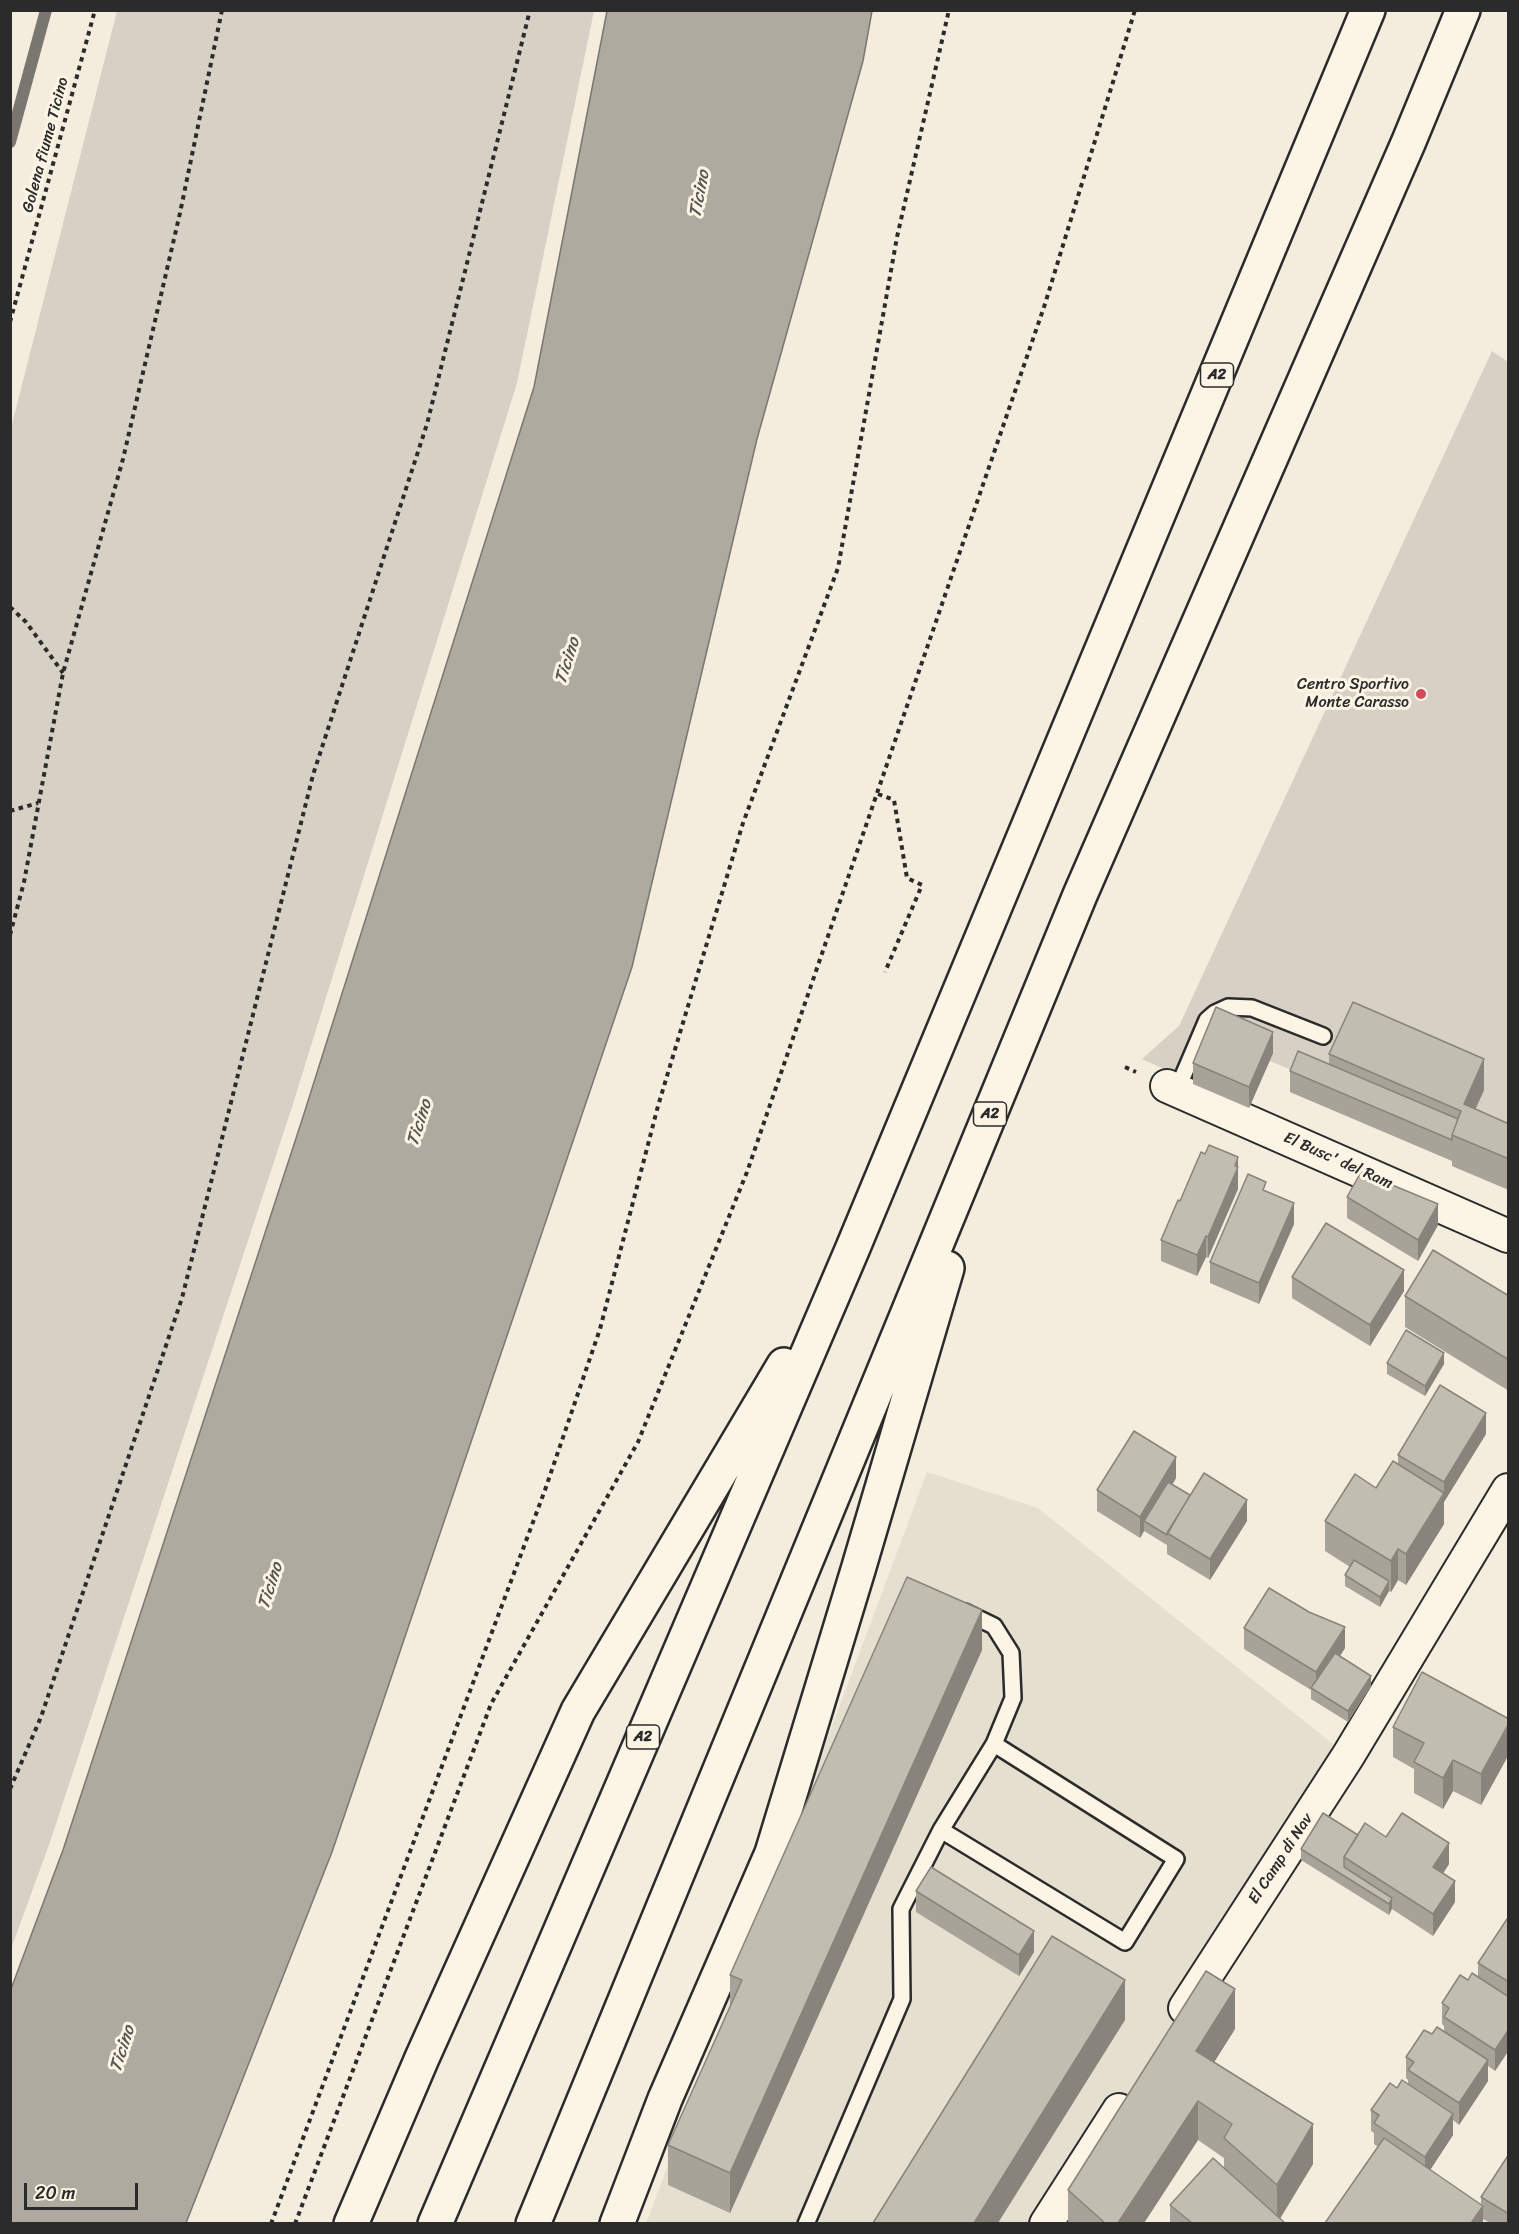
<!DOCTYPE html>
<html>
<head>
<meta charset="utf-8">
<style>
  body { margin:0 }
  #map { position:relative; width:1519px; height:2234px; overflow:hidden; background:#f4edde; font-family:Sriracha,sans-serif }
  canvas { display:block }
  .frame { position:absolute; inset:0; border:12px solid #2b2b2b; pointer-events:none }
  .scale { position:absolute; left:24px; top:2183px; width:114px; height:27px; box-sizing:border-box; border:3px solid #2b2b2b; border-top:0; padding-left:8px; font-size:18px; line-height:21px; white-space:nowrap; color:#2b2b2b; -webkit-text-stroke:4px #fcf5e5; paint-order:stroke }
</style>
</head>
<body>
<div id="map">
<canvas width="1519" height="2234"></canvas>
<div class="frame"></div>
<div class="scale">20 m</div>
</div>
<script>
const ctx = document.querySelector('canvas').getContext('2d');
ctx.lineJoin = 'round';
function fillPath(path, color) { ctx.fillStyle = color; ctx.fill(path, 'evenodd'); }
const toPath = rows => new Path2D(rows.map(r => 'M' + r).join(''));
function trace(path, color, width, dash) { ctx.strokeStyle = color; ctx.lineWidth = width; ctx.lineCap = dash ? 'butt' : 'round'; ctx.setLineDash(dash || []); ctx.stroke(path); }
function label(font, color, halo, rows, align = 'center') {
  ctx.font = font + ' Sriracha,sans-serif'; ctx.lineWidth = 6; ctx.setLineDash([]); ctx.textBaseline = 'middle'; ctx.strokeStyle = halo; ctx.fillStyle = color; for (const [text, x, y, turn = 0] of rows) {
    ctx.save(); ctx.translate(x, y); ctx.rotate((+turn || 0) * Math.PI / 180); ctx.textAlign = isNaN(turn) ? turn : align; if (halo) ctx.strokeText(text, 0, 0); ctx.fillText(text, 0, 0); ctx.restore();
  }
}
fillPath(toPath([
  [927,1472,1038,1508,1348,1756,1046,2223,646,2224]
]), '#e5dfd0');
fillPath(toPath([
  [117,11,594,11,517,383,292,1107,50,1842,11,1949,11,428],
  [1492,351,1508,362,1508,1190,1452,1166,1454,1161,1290,1092,1298,1073,1270,1061,1249,1108,1142,1059,1179,1026]
]), '#d6d1c4');
const water = toPath([
  [607,11,872,11,863,61,757,439,632,967,332,1852,186,2223,11,2223,11,1989,63,1850,302,1120,534,387,607,11]
]);
fillPath(water, '#afaaa0');
trace(water, '#7a7771', 1.5);
trace(toPath([
  [10,142,46,10]
]), '#7a7771', 12);
const lane = toPath([
  [1177,1090,1207,1020,1215,1013,1228,1007,1252,1008,1323,1036],
  [965,1612,994,1626,1011,1653,1013,1698,994,1744],
  [806,2224,902,1999,901,1909,941,1830,994,1744,1176,1859,1125,1942,941,1830]
]);
const street = toPath([
  [1167,1086,1508,1236],
  [1185,2008,1348,1756,1508,1490],
  [1046,2224,1119,2110]
]);
const highway = toPath([
  [351,2224,422,2058,578,1711,784,1365],
  [435,2224,852,1250,1368,10],
  [533,2224,1080,895,1409,141,1463,10],
  [617,2224,665,2099,772,1853,858,1570,947,1268]
]);
trace(lane, '#2b2b2b', 20);
trace(street, '#2b2b2b', 36);
trace(highway, '#2b2b2b', 38);
trace(toPath([
  [10,322,95,10],
  [10,607,26,622,63,673],
  [878,794,894,800,907,878,922,885,885,972],
  [10,811,38,803],
  [10,935,24,882,63,673,123,459,180,213,222,10],
  [1125,1067,1136,1072],
  [10,1789,41,1717,182,1298,313,775,427,424,530,10],
  [271,2224,545,1490,600,1329,658,1106,743,823,838,568,897,237,949,10],
  [295,2224,491,1704,638,1442,747,1172,1045,304,1135,10]
]), '#2b2b2b', 4, [4.5, 4.5]);
trace(lane, '#fcf5e5', 15);
trace(street, '#fcf5e5', 32);
trace(highway, '#fcf5e5', 33);
fillPath(toPath([
  [1273,1053,1249,1108,1193,1084,1193,1063],
  [1329,1054,1484,1090,1475,1109,1509,1124,1509,1190,1452,1166,1452,1161,1290,1092,1290,1071,1329,1064],
  [1238,1178,1238,1189,1208,1258,1206,1257,1197,1276,1161,1261,1161,1240,1180,1201],
  [1266,1191,1294,1224,1259,1304,1210,1283,1210,1262],
  [1347,1197,1438,1225,1418,1261,1347,1218],
  [1292,1277,1404,1291,1370,1346,1292,1298],
  [1405,1296,1509,1296,1509,1391,1405,1327],
  [1387,1363,1444,1364,1425,1396,1387,1374],
  [1486,1434,1444,1502,1444,1524,1406,1585,1398,1580,1391,1592,1389,1591,1380,1607,1345,1586,1345,1575,1350,1567,1325,1551,1325,1521,1376,1488,1398,1464,1398,1455],
  [1176,1478,1172,1485,1190,1495,1247,1521,1210,1580,1167,1554,1167,1545,1144,1531,1140,1538,1097,1511,1097,1490],
  [1509,1497,1509,1521,1507,1520,1507,1499],
  [1244,1628,1345,1648,1340,1656,1371,1686,1348,1722,1311,1699,1311,1690,1244,1649],
  [982,1650,730,2213,668,2185,668,2145,730,2007,730,1975],
  [1509,1719,1509,1754,1481,1805,1453,1791,1443,1809,1414,1793,1414,1769,1393,1757,1393,1727],
  [1358,1835,1386,1837,1449,1864,1443,1874,1455,1902,1433,1936,1392,1909,1389,1915,1301,1860,1301,1849],
  [916,1891,1034,1952,1019,1976,916,1912],
  [1509,1920,1509,2050,1495,2071,1488,2066,1488,2081,1459,2125,1453,2120,1453,2135,1430,2170,1481,2205,1481,2197,1509,2154,1509,2223,1490,2223,1483,2219,1483,2223,1374,2144,1374,2133,1371,2131,1371,2110,1397,2088,1408,2085,1408,2080,1406,2078,1406,2057,1432,2034,1444,2031,1444,2026,1442,2024,1442,2003,1468,1980,1478,1977,1478,1963],
  [1235,2029,1214,2062,1313,2164,1280,2219,1285,2223,1170,2223,1170,2205,1224,2168,1224,2158,1198,2140,1144,2223,1068,2223,1068,2190]
]), '#a7a398');
fillPath(toPath([
  [1273,1032,1273,1053,1249,1108,1249,1087],
  [1484,1059,1484,1090,1464,1135,1464,1104],
  [1238,1157,1238,1189,1208,1258,1208,1237],
  [1294,1203,1294,1224,1259,1304,1259,1283],
  [1438,1204,1438,1225,1418,1261,1418,1240],
  [1206,1236,1206,1257,1197,1276,1197,1255],
  [1404,1270,1404,1291,1370,1346,1370,1325],
  [1444,1353,1444,1364,1425,1396,1425,1386],
  [1486,1413,1486,1434,1444,1502,1444,1524,1406,1585,1406,1554,1444,1495,1444,1482],
  [1176,1457,1176,1478,1149,1524,1144,1521,1144,1531,1140,1538,1140,1517],
  [1247,1500,1247,1521,1210,1580,1210,1559],
  [1398,1549,1398,1580,1391,1592,1391,1561],
  [1389,1581,1389,1591,1380,1607,1380,1597],
  [982,1610,982,1650,730,2213,730,2173],
  [1345,1627,1345,1648,1317,1692,1316,1691,1316,1672],
  [1371,1676,1371,1686,1348,1722,1348,1711],
  [1509,1723,1509,1754,1481,1805,1481,1774],
  [1453,1760,1453,1791,1443,1809,1443,1778],
  [1449,1843,1449,1864,1433,1888,1433,1867],
  [1455,1881,1455,1902,1433,1936,1433,1914],
  [1392,1898,1392,1908,1389,1915,1389,1904],
  [1034,1931,1034,1952,1019,1976,1019,1955],
  [1125,1980,1125,2020,998,2223,974,2223],
  [1235,1989,1235,2029,1196,2091,1196,2051],
  [1509,2029,1509,2050,1495,2071,1495,2050],
  [1488,2060,1488,2081,1459,2125,1459,2103],
  [1198,2101,1198,2140,1144,2223,1118,2223],
  [1453,2114,1453,2135,1425,2178,1425,2157],
  [1313,2124,1313,2164,1277,2223,1277,2185],
  [1483,2206,1483,2223,1471,2223]
]), '#88847c');
const building = toPath([
  [1353,1002,1484,1059,1464,1104,1509,1124,1509,1159,1452,1135,1461,1111,1329,1054,1353,1002],
  [1216,1007,1273,1032,1249,1087,1193,1063,1216,1007],
  [1298,1051,1458,1119,1452,1135,1452,1140,1290,1071,1298,1051],
  [1209,1145,1238,1157,1235,1166,1238,1167,1208,1237,1206,1236,1197,1255,1161,1240,1178,1200,1180,1201,1201,1152,1205,1154,1209,1145],
  [1361,1172,1438,1204,1418,1240,1347,1197,1361,1172],
  [1248,1174,1266,1182,1263,1190,1294,1203,1259,1283,1210,1262,1248,1174],
  [1326,1223,1404,1270,1370,1325,1292,1277,1326,1223],
  [1433,1250,1509,1296,1509,1360,1405,1296,1433,1250],
  [1406,1330,1444,1353,1425,1386,1387,1363,1406,1330],
  [1440,1385,1486,1413,1444,1482,1398,1455,1440,1385],
  [1134,1431,1176,1457,1140,1517,1097,1490,1134,1431],
  [1393,1461,1444,1493,1406,1554,1398,1549,1391,1561,1325,1521,1355,1474,1376,1488,1393,1461],
  [1204,1473,1247,1500,1210,1559,1167,1533,1204,1473],
  [1168,1482,1190,1495,1167,1535,1144,1521,1168,1482],
  [1354,1560,1389,1581,1380,1597,1345,1575,1354,1560],
  [907,1577,982,1610,730,2173,668,2145,742,1980,730,1975,907,1577],
  [1269,1588,1309,1612,1345,1627,1316,1672,1244,1628,1269,1588],
  [1335,1653,1371,1676,1348,1711,1311,1688,1335,1653],
  [1422,1672,1509,1719,1509,1723,1481,1774,1453,1760,1443,1778,1414,1762,1424,1743,1393,1727,1422,1672],
  [1323,1813,1358,1835,1344,1857,1344,1867,1392,1898,1389,1904,1301,1849,1323,1813],
  [1402,1813,1449,1843,1433,1867,1455,1881,1433,1914,1344,1857,1365,1823,1386,1837,1402,1813],
  [931,1867,1034,1931,1019,1955,916,1891,931,1867],
  [1507,1919,1509,1920,1509,1982,1478,1963,1507,1919],
  [1052,1936,1125,1980,974,2223,873,2223,1052,1936],
  [1206,1971,1235,1989,1196,2051,1313,2124,1277,2185,1224,2138,1232,2124,1198,2101,1118,2223,1105,2223,1068,2190,1206,1971],
  [1472,1973,1509,1997,1509,2029,1495,2050,1444,2017,1449,2008,1442,2003,1460,1975,1468,1980,1472,1973],
  [1437,2027,1488,2060,1459,2103,1408,2070,1414,2062,1406,2057,1424,2030,1432,2034,1437,2027],
  [1402,2080,1453,2114,1425,2157,1374,2123,1379,2115,1371,2110,1390,2083,1397,2088,1402,2080],
  [1384,2138,1483,2206,1471,2223,1325,2223,1384,2138],
  [1509,2154,1509,2214,1481,2197,1509,2154],
  [1213,2158,1285,2223,1192,2223,1170,2205,1213,2158]
]);
fillPath(building, '#c2bdb1');
trace(building, '#88847c', 1.5);
for (const [x, y, r, color] of [
  [1421,694,6,"#d1495b"]
]) { const dot = new Path2D(); dot.arc(x, y, r, 0, 2 * Math.PI); ctx.fillStyle = color; ctx.fill(dot); trace(dot, '#fcf5e5', 2); }
for (const [x, y, w] of [
  [1217,375,33],
  [990,1114,33],
  [643,1737,33]
]) { const box = new Path2D(); box.roundRect(x - w / 2, y - 12, w, 24, 4.5); ctx.fillStyle = '#fcf5e5'; ctx.fill(box); trace(box, '#2b2b2b', 1.5); }
label('bold 15px', '#2b2b2b', null, [
  ["A2",1217,375],
  ["A2",990,1114],
  ["A2",643,1737]
]);
label('16px', '#2b2b2b', '#fcf5e5', [
  ["Golena fiume Ticino",46,145,-75],
  ["El Busc' del Ram",1338,1161,24],
  ["El Camp di Nav",1281,1859,-57]
]);
label('16px', '#2b2b2b', '#fcf5e5', [
  ["Centro Sportivo",1409,685],
  ["Monte Carasso",1409,703]
], 'right');
label('italic 18px', '#595754', '#fcf5e5', [
  ["Ticino",700,194,-79],
  ["Ticino",568,661,-72],
  ["Ticino",420,1123,-72],
  ["Ticino",271,1586,-72],
  ["Ticino",123,2049,-72]
]);
</script>
</body>
</html>
